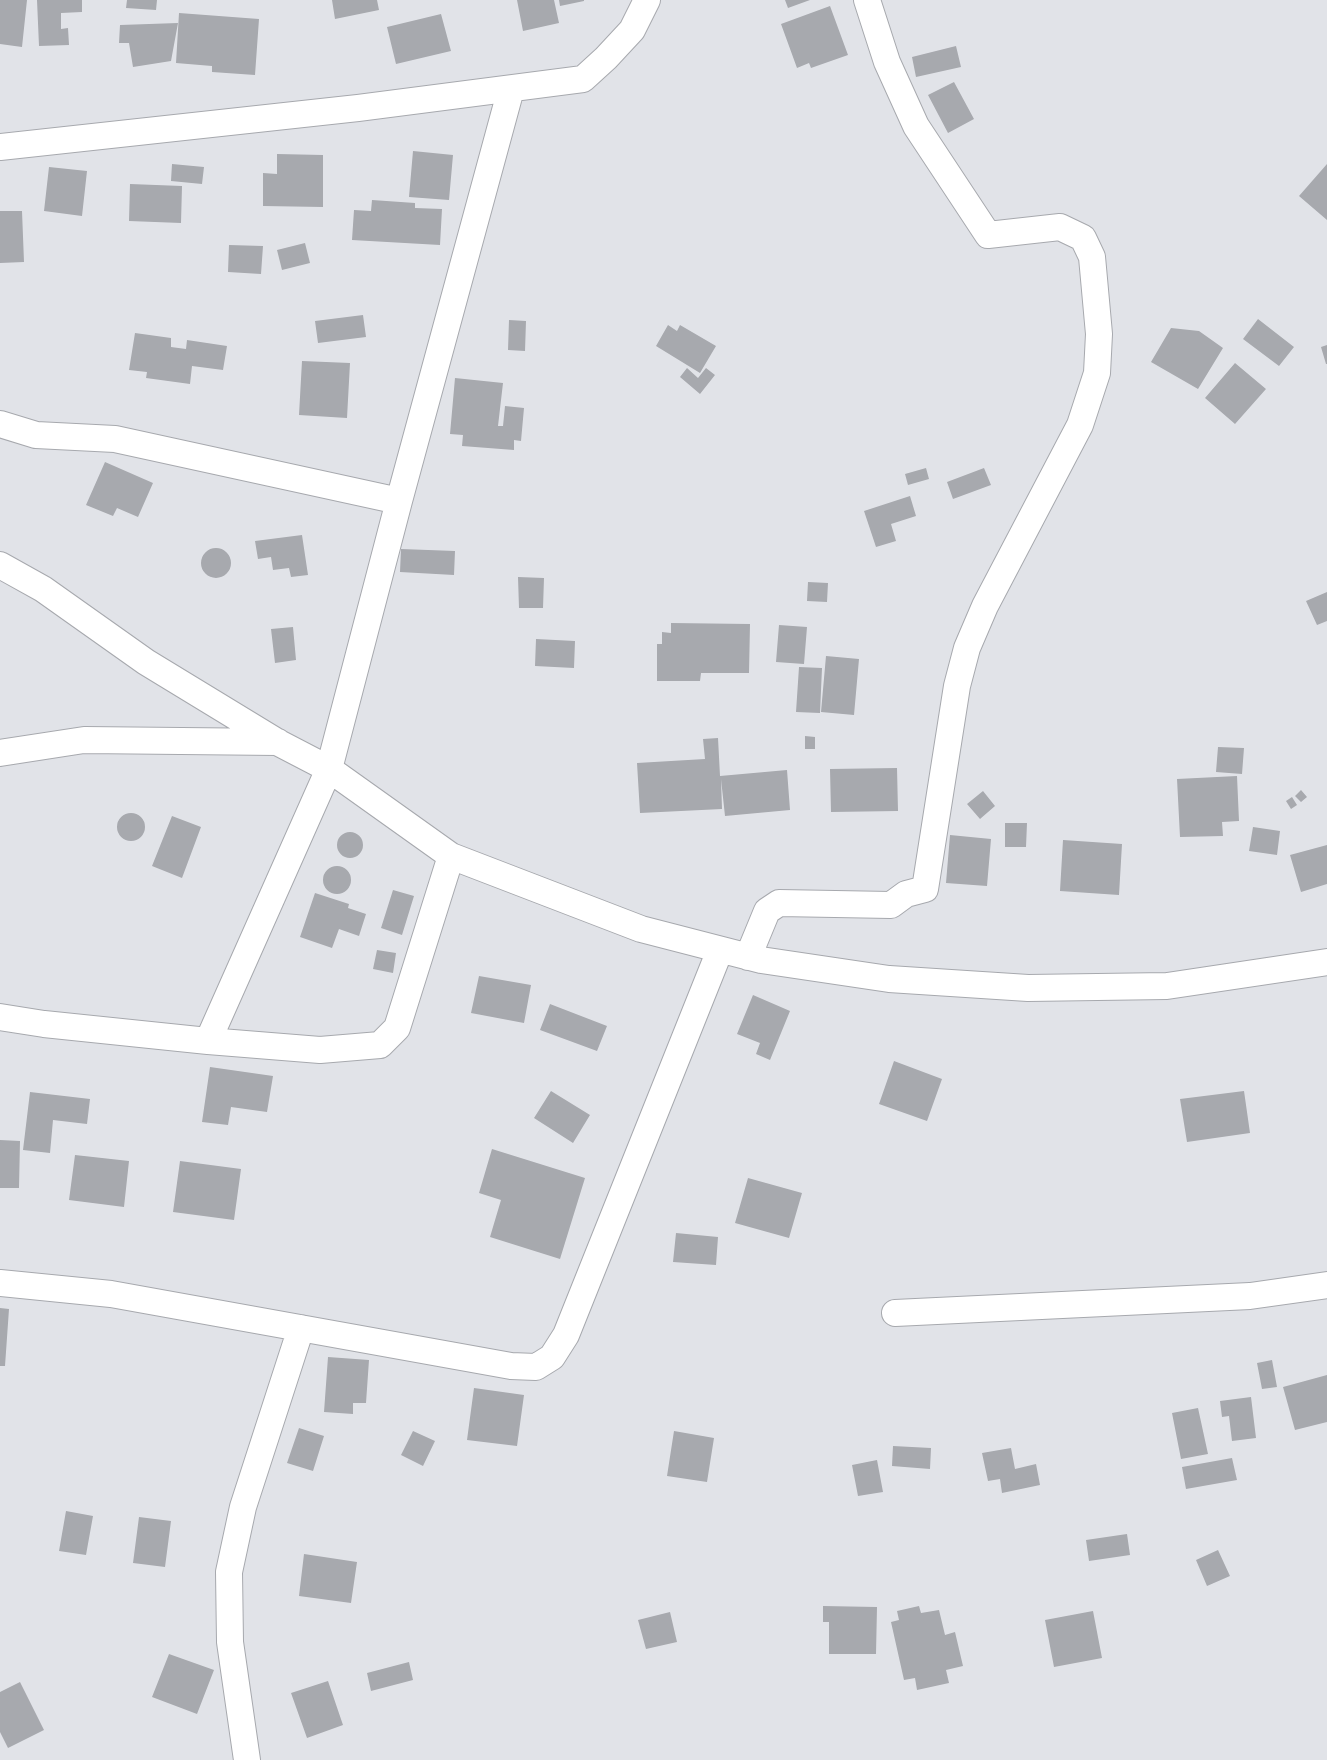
<!DOCTYPE html>
<html>
<head>
<meta charset="utf-8">
<style>
  body { margin:0 }
  canvas { display:block; background:#e1e3e8 }
</style>
</head>
<body>
<canvas width="1327" height="1760"></canvas>
<script>
const ctx = document.querySelector('canvas').getContext('2d');
ctx.lineJoin = 'round';
function fillPath(path, color) { ctx.fillStyle = color; ctx.fill(path, 'evenodd'); }
const toPath = rows => new Path2D(rows.map(r => 'M' + r).join(''));
function trace(path, color, width, dash) { ctx.strokeStyle = color; ctx.lineWidth = width; ctx.lineCap = dash ? 'butt' : 'round'; ctx.setLineDash(dash || []); ctx.stroke(path); }
fillPath(toPath([
  [0,0,27,0,22,47,0,44],
  [37,0,82,0,82,12,61,13,61,29,68,28,69,45,39,46],
  [127,0,157,0,156,10,126,8],
  [332,0,377,0,379,10,335,19],
  [517,0,554,0,559,23,523,31],
  [559,0,584,0,584,1,560,6],
  [785,0,810,0,788,8],
  [830,6,848,55,811,68,809,63,797,68,781,24],
  [179,13,259,19,255,75,212,72,212,66,176,63],
  [441,14,451,51,396,64,387,27],
  [178,23,171,61,133,67,129,43,119,43,120,25],
  [956,46,961,67,916,77,912,57],
  [954,82,974,119,948,133,928,95],
  [413,151,453,155,449,200,409,197],
  [277,154,323,155,323,207,263,206,263,173,277,174],
  [172,164,204,167,202,184,171,181],
  [1327,164,1327,220,1299,196],
  [49,167,87,171,82,216,44,211],
  [130,184,182,186,181,223,129,221],
  [372,200,415,203,415,208,442,209,440,245,352,240,354,210,371,211],
  [0,211,22,211,24,262,0,263],
  [305,243,310,263,282,270,277,250],
  [229,245,263,246,261,274,228,272],
  [363,315,366,337,318,343,315,321],
  [1258,319,1294,347,1279,366,1243,339],
  [509,320,526,321,525,351,508,350],
  [668,325,677,331,680,325,716,346,700,373,656,346],
  [1171,328,1199,331,1223,348,1198,389,1151,362],
  [135,333,171,338,171,347,186,349,187,340,227,346,223,370,192,366,190,384,146,378,147,372,129,370],
  [1327,345,1327,364,1326,364,1321,347],
  [302,361,350,363,347,418,299,415],
  [1235,363,1266,389,1235,424,1205,398],
  [687,368,698,378,706,368,715,375,700,394,680,377],
  [455,378,503,383,498,426,503,426,505,406,524,408,521,441,514,440,514,450,462,446,463,435,450,434],
  [105,462,153,483,138,517,117,508,113,516,86,505],
  [926,468,929,479,908,485,905,474],
  [984,468,991,485,953,499,947,482],
  [910,496,916,516,891,524,896,541,876,547,864,511],
  [302,535,308,575,291,577,289,568,273,570,271,557,258,559,255,541],
  '201 563a15 15 0 1 1 30 0a15 15 0 1 1-30 0Z',
  [401,549,455,551,454,575,400,572],
  [518,577,544,578,543,608,519,608],
  [808,582,828,583,827,602,807,601],
  [1327,592,1327,621,1317,625,1306,601],
  [671,623,750,624,749,673,701,673,700,681,657,681,657,644,662,644,662,632,671,633],
  [779,625,807,627,804,664,776,662],
  [293,627,296,660,275,663,271,629],
  [536,639,575,641,574,668,535,666],
  [826,656,859,659,854,715,821,712],
  [799,667,822,668,820,713,796,712],
  [805,736,815,737,815,749,805,749],
  [718,738,720,776,787,770,790,810,725,816,721,779,722,809,640,813,637,763,705,759,703,739],
  [1218,747,1244,748,1242,774,1216,772],
  [897,768,898,811,831,812,830,769],
  [1237,776,1239,821,1222,822,1223,836,1180,837,1177,779],
  [1301,790,1307,797,1301,802,1295,796],
  [983,791,995,806,980,819,967,804],
  [1292,797,1297,805,1291,809,1286,801],
  '117 827a14 14 0 1 1 28 0a14 14 0 1 1-28 0Z',
  [172,816,201,827,182,878,152,866],
  [1005,823,1027,823,1026,847,1005,847],
  [1253,827,1280,831,1277,855,1249,851],
  '337 845a13 13 0 1 1 26 0a13 13 0 1 1-26 0Z',
  [950,835,991,839,987,886,946,883],
  [1063,840,1122,844,1119,895,1060,891],
  [1327,845,1327,884,1301,892,1290,855],
  '323 880a14 14 0 1 1 28 0a14 14 0 1 1-28 0Z',
  [393,890,414,896,402,935,381,928],
  [315,893,349,904,348,908,366,914,359,936,339,929,332,948,300,937],
  [377,950,396,953,393,973,373,969],
  [479,976,531,985,524,1023,471,1013],
  [753,995,790,1011,770,1060,756,1054,760,1043,737,1034],
  [550,1004,607,1026,597,1051,540,1030],
  [894,1061,942,1079,927,1121,879,1104],
  [210,1067,273,1076,267,1112,231,1107,228,1125,202,1122],
  [551,1091,590,1115,573,1143,534,1118],
  [1244,1091,1250,1133,1187,1142,1180,1099],
  [30,1092,90,1099,87,1124,53,1120,50,1153,23,1150],
  [0,1140,20,1141,19,1188,0,1188],
  [492,1149,585,1178,560,1259,490,1237,501,1200,479,1193],
  [75,1155,129,1161,124,1207,69,1200],
  [180,1161,241,1169,234,1220,173,1212],
  [748,1178,802,1193,789,1238,735,1223],
  [676,1233,718,1237,716,1265,673,1262],
  [0,1308,9,1309,5,1366,0,1366],
  [328,1357,369,1360,366,1403,353,1403,353,1414,324,1412],
  [1272,1360,1277,1387,1262,1389,1257,1363],
  [1327,1375,1327,1422,1295,1430,1283,1387],
  [474,1388,524,1395,517,1446,467,1440],
  [1251,1397,1256,1438,1232,1441,1229,1416,1222,1417,1220,1401],
  [1198,1408,1208,1454,1181,1459,1172,1413],
  [299,1428,324,1436,313,1471,287,1463],
  [413,1431,435,1441,423,1466,401,1455],
  [674,1431,714,1438,707,1482,667,1476],
  [893,1446,931,1448,930,1469,892,1466],
  [1011,1448,1015,1469,1036,1464,1040,1485,1002,1493,1000,1479,988,1481,982,1453],
  [1232,1458,1237,1480,1186,1489,1182,1467],
  [877,1460,883,1492,858,1496,852,1465],
  [66,1511,93,1516,86,1555,59,1551],
  [139,1517,171,1521,165,1567,133,1563],
  [1127,1534,1130,1555,1089,1561,1086,1540],
  [1218,1550,1230,1576,1207,1586,1196,1560],
  [304,1554,357,1562,351,1603,299,1596],
  [823,1606,877,1607,876,1654,829,1654,829,1622,823,1622],
  [919,1606,921,1613,939,1610,945,1635,955,1632,963,1666,946,1670,949,1683,917,1690,915,1678,904,1680,891,1622,899,1620,897,1611],
  [1093,1611,1102,1658,1054,1667,1045,1620],
  [670,1612,677,1642,646,1649,638,1620],
  [169,1654,214,1670,197,1714,152,1697],
  [409,1662,413,1680,371,1691,367,1673],
  [328,1681,343,1725,307,1738,291,1693],
  [20,1682,44,1730,8,1748,0,1732,0,1692]
]), '#a7a9ae');
const street = toPath([
  [0,147,358,108,583,79,606,58,632,30,647,0],
  [0,424,36,435,115,439,399,501],
  [0,565,43,589,146,662,279,743,329,769,451,856,641,929,761,960,889,979,1028,988,1167,986,1327,962],
  [0,753,84,740,278,742],
  [748,957,767,911,779,903,891,905,906,894,925,889,957,686,967,648,985,606,1080,425,1097,373,1099,334,1092,257,1083,238,1060,227,988,235,916,126,887,62,867,0],
  [0,1017,44,1024,208,1041,320,1050,380,1045,397,1028,451,856],
  [208,1041,329,769,399,501,511,89],
  [0,1283,111,1294,511,1366,536,1367,552,1357,566,1335,720,950],
  [895,1313,1250,1296,1327,1285],
  [247,1760,230,1642,229,1572,243,1507,301,1328]
]);
trace(street, '#a7a9ae', 28);
trace(street, '#fff', 26);
</script>
</body>
</html>
